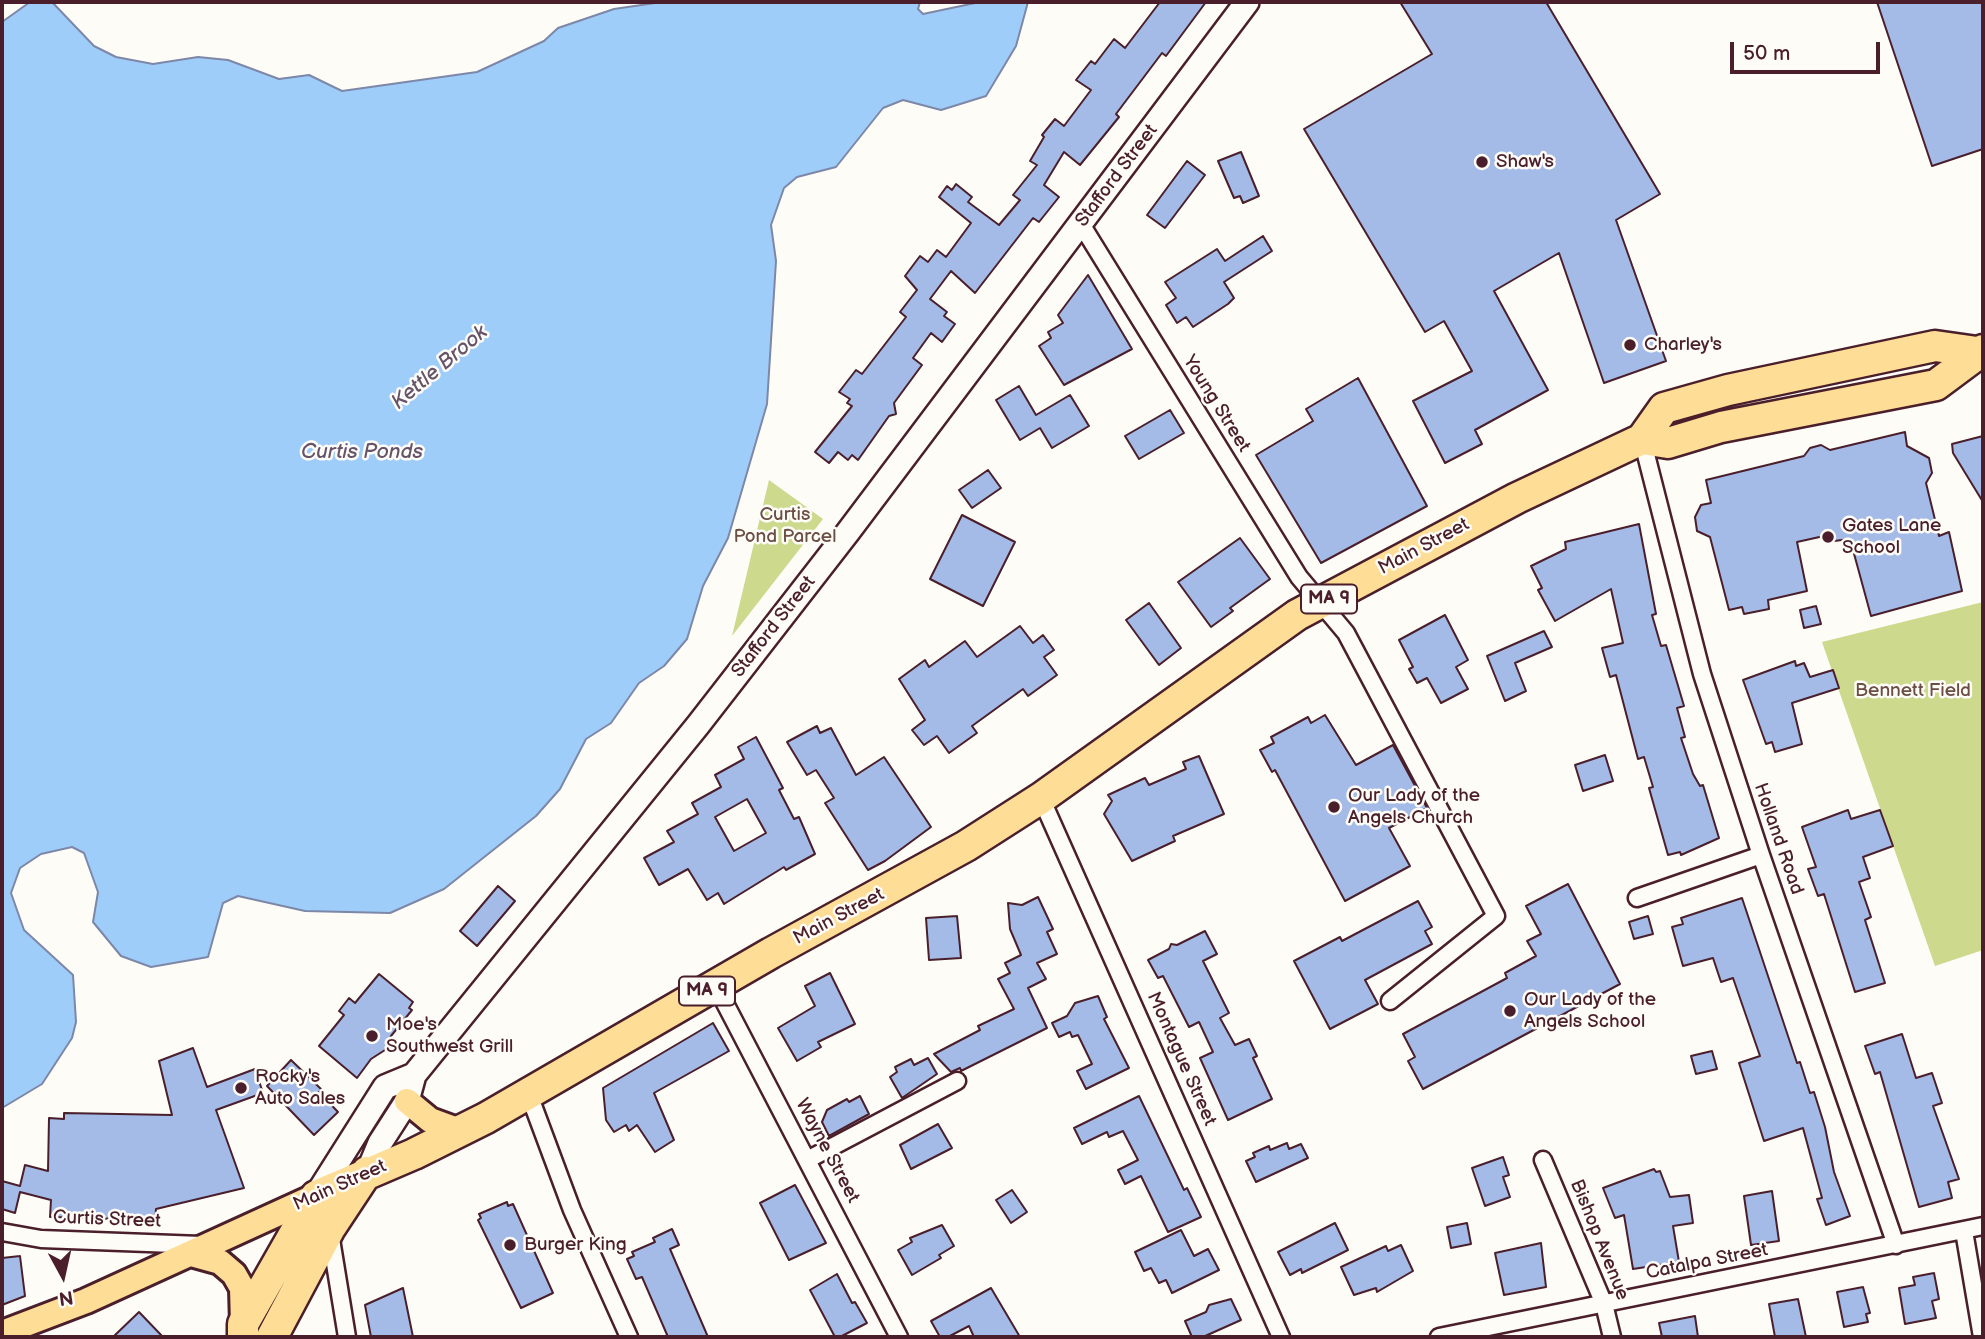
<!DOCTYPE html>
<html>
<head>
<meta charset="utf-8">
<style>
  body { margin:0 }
  #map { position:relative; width:1985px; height:1339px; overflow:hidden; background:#fdfcf7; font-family:"Balsamiq Sans",sans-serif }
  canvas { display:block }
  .frame { position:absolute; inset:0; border:4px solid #4a1f2b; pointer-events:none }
  .north { position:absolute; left:28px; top:1241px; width:70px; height:70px; -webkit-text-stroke:5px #fdfcf7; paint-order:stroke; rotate:172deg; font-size:19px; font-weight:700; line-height:28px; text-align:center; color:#4a1f2b }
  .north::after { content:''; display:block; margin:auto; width:24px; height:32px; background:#4a1f2b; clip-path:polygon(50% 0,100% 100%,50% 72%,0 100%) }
  .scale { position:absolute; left:1730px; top:42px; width:150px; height:32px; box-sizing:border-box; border:4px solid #4a1f2b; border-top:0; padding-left:9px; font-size:21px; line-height:24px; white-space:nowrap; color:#4a1f2b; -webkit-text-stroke:5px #fdfcf7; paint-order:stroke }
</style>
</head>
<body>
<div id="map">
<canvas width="1985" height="1339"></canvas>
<div class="frame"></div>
<div class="north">N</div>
<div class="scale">50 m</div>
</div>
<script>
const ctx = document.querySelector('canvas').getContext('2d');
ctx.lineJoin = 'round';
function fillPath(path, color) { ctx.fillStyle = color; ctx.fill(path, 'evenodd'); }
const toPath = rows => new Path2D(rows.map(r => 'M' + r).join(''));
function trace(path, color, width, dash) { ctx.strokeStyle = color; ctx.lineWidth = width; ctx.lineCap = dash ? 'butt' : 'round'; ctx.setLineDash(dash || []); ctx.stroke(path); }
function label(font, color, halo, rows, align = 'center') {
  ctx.font = font + ' "Balsamiq Sans",sans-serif'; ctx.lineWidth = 5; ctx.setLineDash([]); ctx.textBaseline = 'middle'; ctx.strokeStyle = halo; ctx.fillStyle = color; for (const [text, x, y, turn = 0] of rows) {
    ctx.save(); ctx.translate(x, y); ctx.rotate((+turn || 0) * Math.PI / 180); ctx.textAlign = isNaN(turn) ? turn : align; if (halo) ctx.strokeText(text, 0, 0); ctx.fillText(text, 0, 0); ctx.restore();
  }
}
fillPath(toPath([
  [769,480,823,519,732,636],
  [1983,602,1983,950,1935,966,1822,642]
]), '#cdd98d');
const water = toPath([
  [30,2,52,2,94,46,116,57,153,64,198,57,228,60,279,79,309,75,342,91,477,72,544,41,558,28,614,9,662,2,920,2,918,9,923,14,980,2,1028,2,1016,46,986,96,941,110,903,100,883,108,836,167,797,177,784,188,771,225,776,261,767,404,728,538,703,586,687,639,664,666,639,683,611,723,586,739,560,789,536,816,444,889,390,913,305,911,238,896,223,903,208,957,151,967,121,956,93,922,98,892,84,853,72,847,41,854,20,868,11,893,24,930,73,975,76,1022,72,1038,42,1084,2,1108,2,22,30,2]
]);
fillPath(water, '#9fcdfa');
trace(water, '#7d87a7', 2);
const building = toPath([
  [1160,2,1206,2,1166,56,1162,53,1116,114,1119,117,1080,165,1064,152,1044,185,1059,197,1039,222,1033,218,975,293,951,271,930,299,947,312,944,316,955,324,942,342,931,333,913,358,922,365,894,403,896,414,889,416,858,460,852,455,848,460,838,452,829,463,815,452,852,406,847,403,850,399,839,392,856,370,862,374,906,317,900,312,917,290,905,276,920,256,928,262,937,250,946,257,971,223,939,197,947,186,952,190,956,184,972,197,968,202,999,225,1020,200,1013,195,1037,165,1030,161,1044,137,1042,135,1055,119,1064,126,1091,90,1076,80,1091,61,1095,64,1114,39,1125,48,1160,2],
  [1400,2,1546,2,1660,194,1616,220,1666,361,1604,383,1559,253,1494,291,1548,390,1475,430,1482,444,1445,463,1413,401,1472,371,1444,321,1425,332,1304,129,1432,54,1400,2],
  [1877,2,1983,2,1983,149,1932,166,1877,2],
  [1241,152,1259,196,1243,203,1240,196,1234,198,1218,161,1241,152],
  [1187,161,1205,175,1165,228,1147,215,1187,161],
  [1263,236,1272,251,1224,282,1234,298,1228,304,1193,327,1186,317,1177,323,1166,305,1176,298,1165,282,1217,249,1225,261,1263,236],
  [1088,275,1132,349,1064,385,1039,346,1051,338,1048,332,1063,323,1058,315,1088,275],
  [1358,378,1427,506,1321,563,1256,455,1313,421,1306,409,1358,378],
  [1019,386,1036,415,1070,395,1089,426,1052,448,1040,428,1020,440,996,400,1019,386],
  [1170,410,1184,433,1139,459,1125,436,1170,410],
  [1905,432,1907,446,1929,458,1932,473,1926,483,1939,536,1949,532,1962,591,1871,616,1850,539,1834,541,1824,536,1797,542,1807,591,1768,600,1769,609,1744,614,1742,607,1729,610,1710,537,1697,531,1695,517,1701,505,1711,503,1706,480,1804,456,1810,448,1821,445,1830,450,1905,432],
  [1983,436,1983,502,1953,453,1952,444,1983,436],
  [988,470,1001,488,972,508,959,490,988,470],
  [962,515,1015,542,983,606,930,579,962,515],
  [1639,524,1656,614,1652,615,1661,646,1666,645,1684,706,1677,708,1685,737,1681,738,1693,774,1700,786,1703,785,1719,838,1681,855,1680,852,1668,855,1649,788,1653,787,1644,757,1638,759,1616,675,1610,677,1602,648,1623,643,1611,589,1555,621,1538,590,1542,588,1531,566,1566,549,1565,542,1639,524],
  [1240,538,1270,579,1230,608,1233,611,1211,627,1178,582,1240,538],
  [1149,603,1181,648,1159,665,1126,620,1149,603],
  [1816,606,1821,624,1804,628,1800,610,1816,606],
  [1445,615,1468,660,1456,667,1468,689,1441,703,1427,678,1417,683,1409,669,1413,667,1399,640,1445,615],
  [1020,626,1033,643,1043,635,1054,650,1044,657,1057,675,1028,696,1023,689,972,726,977,733,949,753,937,736,924,745,912,730,925,720,899,679,925,660,929,667,965,641,977,657,1020,626],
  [1544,631,1552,647,1515,663,1526,691,1505,701,1487,656,1544,631],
  [1795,661,1796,666,1804,663,1810,677,1833,670,1839,688,1792,703,1802,744,1775,752,1772,742,1766,744,1743,680,1795,661],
  [1325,715,1356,765,1393,745,1427,808,1389,828,1410,866,1345,901,1275,770,1272,772,1260,750,1274,743,1271,737,1286,729,1308,717,1311,723,1325,715],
  [817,726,820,733,831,728,856,775,884,757,931,827,885,861,868,870,825,803,834,798,816,770,807,775,787,742,817,726],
  [756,737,783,788,779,790,794,819,799,817,815,854,786,870,784,867,724,904,718,893,707,900,688,869,659,885,644,858,674,842,667,831,698,814,692,803,721,787,715,775,744,759,738,747,756,737],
  [747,799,766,833,734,851,715,817,747,799],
  [1605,755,1613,781,1583,791,1575,765,1605,755],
  [1199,756,1224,814,1173,836,1175,841,1132,861,1104,814,1112,801,1108,795,1145,778,1149,785,1186,769,1183,762,1199,756],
  [1848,810,1851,819,1880,810,1893,846,1863,857,1870,878,1859,882,1871,917,1865,920,1885,983,1855,992,1824,894,1818,896,1808,869,1816,867,1802,827,1848,810],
  [1568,884,1620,984,1423,1089,1408,1061,1415,1057,1403,1034,1507,978,1505,973,1536,956,1527,941,1541,934,1526,906,1568,884],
  [498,886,515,901,477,946,460,931,498,886],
  [1038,897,1053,929,1047,932,1057,954,1037,963,1046,979,1028,988,1047,1028,961,1071,960,1068,951,1072,934,1054,980,1030,978,1026,1014,1009,998,979,1010,973,1005,963,1021,955,1010,929,1008,903,1022,905,1038,897],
  [1742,898,1797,1063,1800,1062,1810,1093,1814,1092,1825,1127,1834,1172,1850,1216,1826,1225,1817,1199,1822,1198,1803,1128,1764,1141,1739,1063,1760,1056,1733,978,1721,982,1713,958,1683,966,1672,927,1683,924,1681,918,1742,898],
  [1418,901,1432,927,1425,931,1432,944,1365,980,1378,1004,1330,1029,1294,961,1340,937,1342,941,1418,901],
  [957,916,961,958,929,960,926,918,957,916],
  [1648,916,1653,934,1634,939,1629,922,1648,916],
  [1205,931,1217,954,1203,961,1229,1013,1220,1018,1235,1045,1249,1039,1257,1056,1253,1058,1272,1099,1228,1120,1200,1058,1213,1052,1199,1022,1189,1027,1163,976,1158,978,1148,960,1169,949,1171,944,1177,945,1205,931],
  [830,973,855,1024,818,1042,821,1047,797,1061,778,1028,815,1006,805,986,830,973],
  [379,974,413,1002,409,1008,412,1010,391,1036,385,1050,371,1059,357,1078,319,1046,344,1015,339,1011,349,998,355,1003,379,974],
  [1098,996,1107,1017,1104,1019,1129,1068,1086,1089,1077,1071,1092,1064,1078,1035,1072,1037,1070,1032,1059,1037,1052,1023,1067,1016,1075,1003,1098,996],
  [713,1023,729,1051,654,1093,674,1140,655,1152,637,1125,629,1131,626,1125,614,1132,606,1120,603,1088,713,1023],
  [1902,1034,1916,1078,1932,1073,1942,1103,1933,1106,1959,1179,1948,1182,1952,1198,1919,1207,1880,1072,1875,1074,1865,1046,1902,1034],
  [193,1048,207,1087,255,1069,263,1093,216,1110,244,1188,156,1209,155,1220,50,1217,51,1200,20,1192,15,1213,2,1209,2,1181,20,1186,25,1165,48,1171,49,1118,64,1119,64,1113,172,1115,159,1061,193,1048],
  [1712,1051,1717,1069,1696,1074,1691,1056,1712,1051],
  [928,1058,937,1074,902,1098,890,1077,897,1072,895,1067,911,1059,914,1065,928,1058],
  [291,1060,322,1090,319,1092,338,1112,314,1135,267,1086,291,1060],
  [860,1096,869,1114,829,1136,822,1122,827,1110,847,1099,849,1102,860,1096],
  [1139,1096,1184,1190,1187,1188,1201,1217,1168,1232,1141,1176,1125,1184,1118,1170,1138,1160,1123,1131,1109,1137,1107,1132,1082,1144,1074,1128,1139,1096],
  [938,1124,952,1148,911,1169,900,1145,938,1124],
  [1287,1143,1289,1149,1301,1144,1308,1158,1256,1182,1246,1161,1255,1157,1253,1153,1269,1146,1270,1150,1287,1143],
  [1503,1157,1509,1175,1503,1177,1510,1197,1485,1206,1472,1168,1503,1157],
  [1654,1169,1656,1172,1660,1171,1670,1197,1689,1195,1693,1223,1673,1226,1679,1262,1633,1269,1624,1215,1615,1218,1603,1188,1654,1169],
  [795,1185,826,1243,789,1260,760,1203,795,1185],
  [1012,1190,1027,1212,1011,1223,996,1200,1012,1190],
  [1772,1191,1779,1241,1751,1245,1744,1196,1772,1191],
  [507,1202,508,1206,513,1204,553,1293,521,1308,478,1220,481,1218,479,1214,507,1202],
  [1335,1223,1348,1250,1302,1273,1301,1269,1290,1275,1278,1252,1335,1223],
  [1467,1223,1471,1244,1451,1248,1447,1227,1467,1223],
  [942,1225,954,1246,939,1255,941,1258,912,1275,898,1250,912,1242,910,1238,942,1225],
  [672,1229,679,1245,670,1249,708,1337,668,1337,642,1277,636,1279,627,1259,634,1256,632,1252,655,1242,653,1238,672,1229],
  [1181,1230,1194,1256,1208,1249,1219,1270,1172,1293,1166,1280,1159,1283,1151,1268,1144,1271,1135,1252,1181,1230],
  [1541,1243,1546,1287,1504,1295,1495,1253,1541,1243],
  [1401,1245,1413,1271,1377,1292,1376,1288,1354,1295,1341,1267,1386,1246,1388,1251,1401,1245],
  [20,1256,25,1296,2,1305,2,1258,20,1256],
  [1934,1273,1939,1299,1932,1301,1936,1318,1905,1324,1899,1288,1915,1285,1913,1277,1934,1273],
  [837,1274,852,1303,855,1302,867,1323,840,1337,835,1337,810,1290,837,1274],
  [1863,1287,1870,1313,1866,1314,1868,1322,1844,1327,1837,1292,1863,1287],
  [403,1288,413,1337,371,1337,365,1305,403,1288],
  [991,1288,1020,1337,974,1337,969,1326,948,1337,940,1337,931,1321,991,1288],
  [1231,1299,1241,1320,1203,1337,1192,1337,1185,1321,1206,1312,1209,1305,1231,1299],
  [1798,1299,1806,1337,1775,1337,1769,1304,1798,1299],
  [139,1312,163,1337,113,1337,139,1312],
  [1695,1316,1698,1337,1662,1337,1659,1323,1695,1316]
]);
fillPath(building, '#a4bae7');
trace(building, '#4a1f2b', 2);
const street = toPath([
  [1081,224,1299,577,1346,633,1496,916,1390,1001],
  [1642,439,1702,674,1761,855,1896,1245],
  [1041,798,1281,1337],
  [1637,898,1761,855],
  [716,986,899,1337],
  [528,1092,572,1210,629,1337],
  [809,1159,957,1081],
  [1543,1160,1604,1304,1612,1337],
  [1964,1231,1982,1337],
  [2,1232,41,1239,201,1245],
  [330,1233,347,1337],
  [1439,1337,1983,1226]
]);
const secondary = toPath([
  [368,1172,380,1143,407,1101,414,1075,698,725,848,532,1247,2],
  [316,1196,385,1087,414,1075]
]);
const primary = toPath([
  [407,1101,430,1120,460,1131],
  [191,1254,220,1262,234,1274,242,1288,243,1324],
  [2,1333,86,1301,316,1196]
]);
const highway = toPath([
  [1642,439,1668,443,1721,427,1936,385,1983,350],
  [243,1337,243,1324,316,1196,414,1154,486,1118,771,953,966,846,1041,798,1297,615,1517,498,1642,439,1664,408,1728,390,1935,346,1977,352],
  [272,1337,330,1228,367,1172]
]);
trace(street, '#4a1f2b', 21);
trace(secondary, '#4a1f2b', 28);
trace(primary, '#4a1f2b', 30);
trace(highway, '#4a1f2b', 35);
trace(street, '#fdfcf7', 16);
trace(secondary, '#fdfcf7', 23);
trace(primary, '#fedd96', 24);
trace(highway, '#fedd96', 30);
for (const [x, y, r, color] of [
  [1482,162,7,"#4a1f2b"],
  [1630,345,7,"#4a1f2b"],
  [1828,537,7,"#4a1f2b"],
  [1334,807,7,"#4a1f2b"],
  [1510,1011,7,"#4a1f2b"],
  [372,1036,7,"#4a1f2b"],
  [241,1088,7,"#4a1f2b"],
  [510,1245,7,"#4a1f2b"]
]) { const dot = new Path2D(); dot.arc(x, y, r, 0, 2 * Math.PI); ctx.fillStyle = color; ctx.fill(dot); trace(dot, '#fdfcf7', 2.5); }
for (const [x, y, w] of [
  [1329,599,56],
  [707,991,56]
]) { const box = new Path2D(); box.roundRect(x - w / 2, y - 14.5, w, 29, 5); ctx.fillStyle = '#fdfcf7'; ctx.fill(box); trace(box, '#4a1f2b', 2); }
label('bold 18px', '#4a1f2b', null, [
  ["MA 9",1329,599],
  ["MA 9",707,991]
]);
label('19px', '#4a1f2b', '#fdfcf7', [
  ["Shaw's",1496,162],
  ["Charley's",1644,345],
  ["Gates Lane",1842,526],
  ["School",1842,548],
  ["Our Lady of the",1348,796],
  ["Angels Church",1348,818],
  ["Our Lady of the",1524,1000],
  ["Angels School",1524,1022],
  ["Moe's",386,1025],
  ["Southwest Grill",386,1047],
  ["Rocky's",255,1077],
  ["Auto Sales",255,1099],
  ["Burger King",524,1245]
], 'left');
label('19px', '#4a1f2b', '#fdfcf7', [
  ["Stafford Street",1117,176,-53],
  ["Young Street",1216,404,58],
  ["Main Street",1424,547,-28],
  ["Stafford Street",774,627,-52],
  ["Holland Road",1778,839,71],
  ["Main Street",839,917,-28],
  ["Montague Street",1181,1059,66],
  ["Wayne Street",827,1151,62],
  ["Main Street",340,1186,-24],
  ["Curtis Street",107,1220,2],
  ["Bishop Avenue",1599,1240,68],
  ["Catalpa Street",1707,1262,-11]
]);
label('19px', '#6b4e44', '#fdfcf7', [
  ["Curtis",785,515],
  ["Pond Parcel",785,537],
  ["Bennett Field",1913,691]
]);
label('italic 21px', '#645369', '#fdfcf7', [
  ["Kettle Brook",440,368,-40],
  ["Curtis Ponds",362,453]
]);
</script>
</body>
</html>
